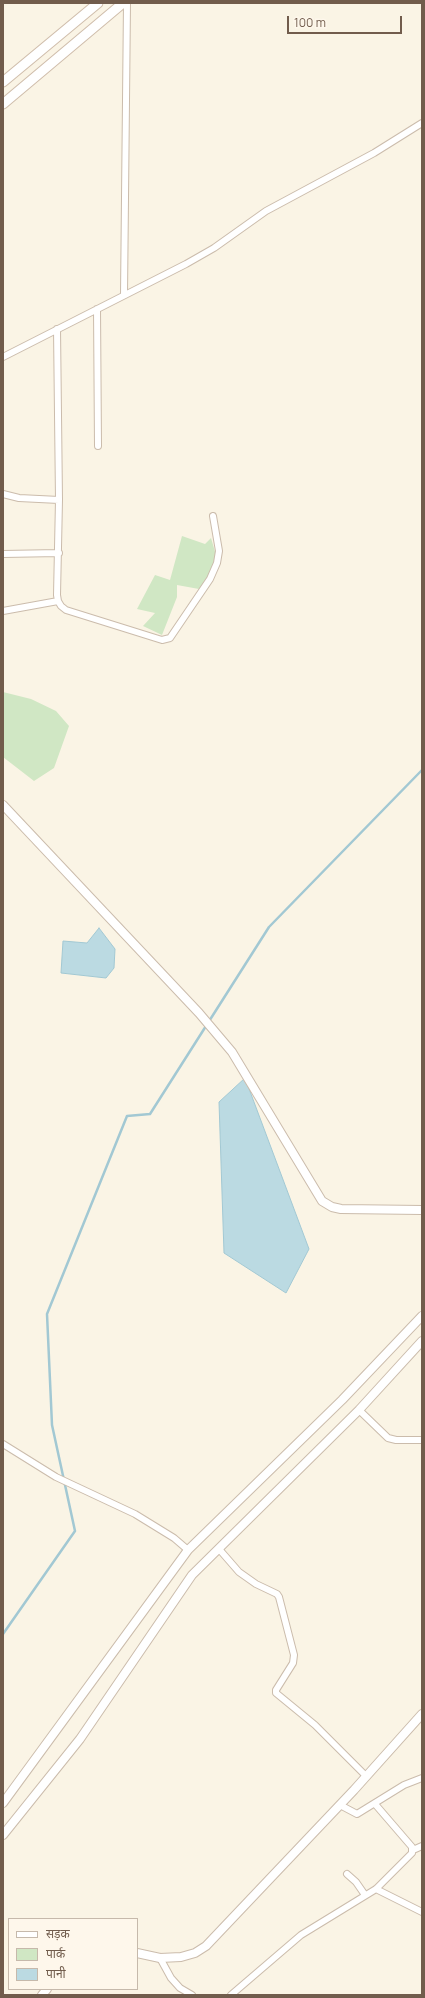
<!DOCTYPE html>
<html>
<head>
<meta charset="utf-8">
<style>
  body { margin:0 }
  #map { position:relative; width:425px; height:1998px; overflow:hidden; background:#faf4e5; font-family:Manrope,"Noto Sans Devanagari",sans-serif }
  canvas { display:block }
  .frame { position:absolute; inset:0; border:4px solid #715c4c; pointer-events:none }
  .legend { position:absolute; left:8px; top:1918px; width:130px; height:72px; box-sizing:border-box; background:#fef7eb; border:1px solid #c6b9ab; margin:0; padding:5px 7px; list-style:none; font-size:12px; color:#715c4c }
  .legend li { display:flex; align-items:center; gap:8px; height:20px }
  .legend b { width:20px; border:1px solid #c6b9ab }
  .scale { position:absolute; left:287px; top:16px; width:115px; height:18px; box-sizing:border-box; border:2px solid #715c4c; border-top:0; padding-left:5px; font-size:12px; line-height:14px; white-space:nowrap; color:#715c4c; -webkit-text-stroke:3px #fef7eb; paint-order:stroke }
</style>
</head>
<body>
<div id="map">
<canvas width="425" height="1998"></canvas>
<div class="frame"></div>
<ul class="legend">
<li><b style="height:5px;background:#fff"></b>सड़क</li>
<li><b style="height:11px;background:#d0e7c4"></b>पार्क</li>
<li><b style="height:11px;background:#bbdae2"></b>पानी</li>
</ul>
<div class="scale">100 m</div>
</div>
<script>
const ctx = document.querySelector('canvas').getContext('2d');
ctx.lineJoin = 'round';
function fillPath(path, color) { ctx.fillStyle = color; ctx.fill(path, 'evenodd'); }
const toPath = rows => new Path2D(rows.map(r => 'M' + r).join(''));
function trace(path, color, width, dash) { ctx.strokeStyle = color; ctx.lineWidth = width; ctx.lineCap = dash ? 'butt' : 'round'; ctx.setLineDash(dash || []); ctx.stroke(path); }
fillPath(toPath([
  [182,536,205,544,211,538,216,555,209,575,199,589,177,585,177,597,162,635,143,626,155,613,137,609,155,575,170,580],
  [3,692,31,699,56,711,69,726,54,768,34,781,3,757]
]), '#d0e7c4');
const water = toPath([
  [99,928,115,949,114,968,106,978,61,973,63,941,87,943,99,928],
  [245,1078,309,1249,286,1293,224,1253,219,1102,245,1078]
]);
fillPath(water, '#bbdae2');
trace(water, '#a2c8d3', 1);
trace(toPath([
  [3,1634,75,1531,52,1425,47,1314,127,1116,150,1114,269,927,422,770]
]), '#a2c8d3', 2.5);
const minor = toPath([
  [124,295,127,3],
  [97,309,98,446],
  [57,329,59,500,57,595,58,601,61,606,66,610,162,640,170,638,210,579,217,563,219,551,213,516],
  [3,357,186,264,214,248,266,211,374,153,422,123],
  [3,494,19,498,59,500],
  [3,554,59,553],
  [3,611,58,601],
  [359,1410,388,1438,396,1440,422,1440],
  [3,1444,56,1477,135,1514,174,1538,188,1550],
  [219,1549,239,1572,256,1584,277,1594,279,1597,294,1655,293,1663,276,1690,276,1693,315,1725,366,1776],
  [340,1805,357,1814,404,1785,422,1778],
  [413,1850,422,1846],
  [347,1874,356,1882,365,1895],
  [376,1889,422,1912],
  [160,1958,171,1978,180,1988,192,1995],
  [231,1995,301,1935,376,1889,412,1853,412,1847,375,1804]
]);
const tertiary = toPath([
  [3,805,199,1013,232,1052,322,1201,332,1207,341,1209,422,1210],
  [3,1803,188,1550,342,1400,422,1316],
  [3,1835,80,1739,192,1575,359,1410,422,1341],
  [137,1953,160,1958,181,1957,195,1953,206,1946,354,1790,422,1714],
  [42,1995,47,1989]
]);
const secondary = toPath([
  [3,82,98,3],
  [3,104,123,3]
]);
trace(minor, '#cbbcac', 8);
trace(tertiary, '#cbbcac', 10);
trace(secondary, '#d0beac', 11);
trace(minor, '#fff', 6);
trace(tertiary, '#fff', 8);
trace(secondary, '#fff', 9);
</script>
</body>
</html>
